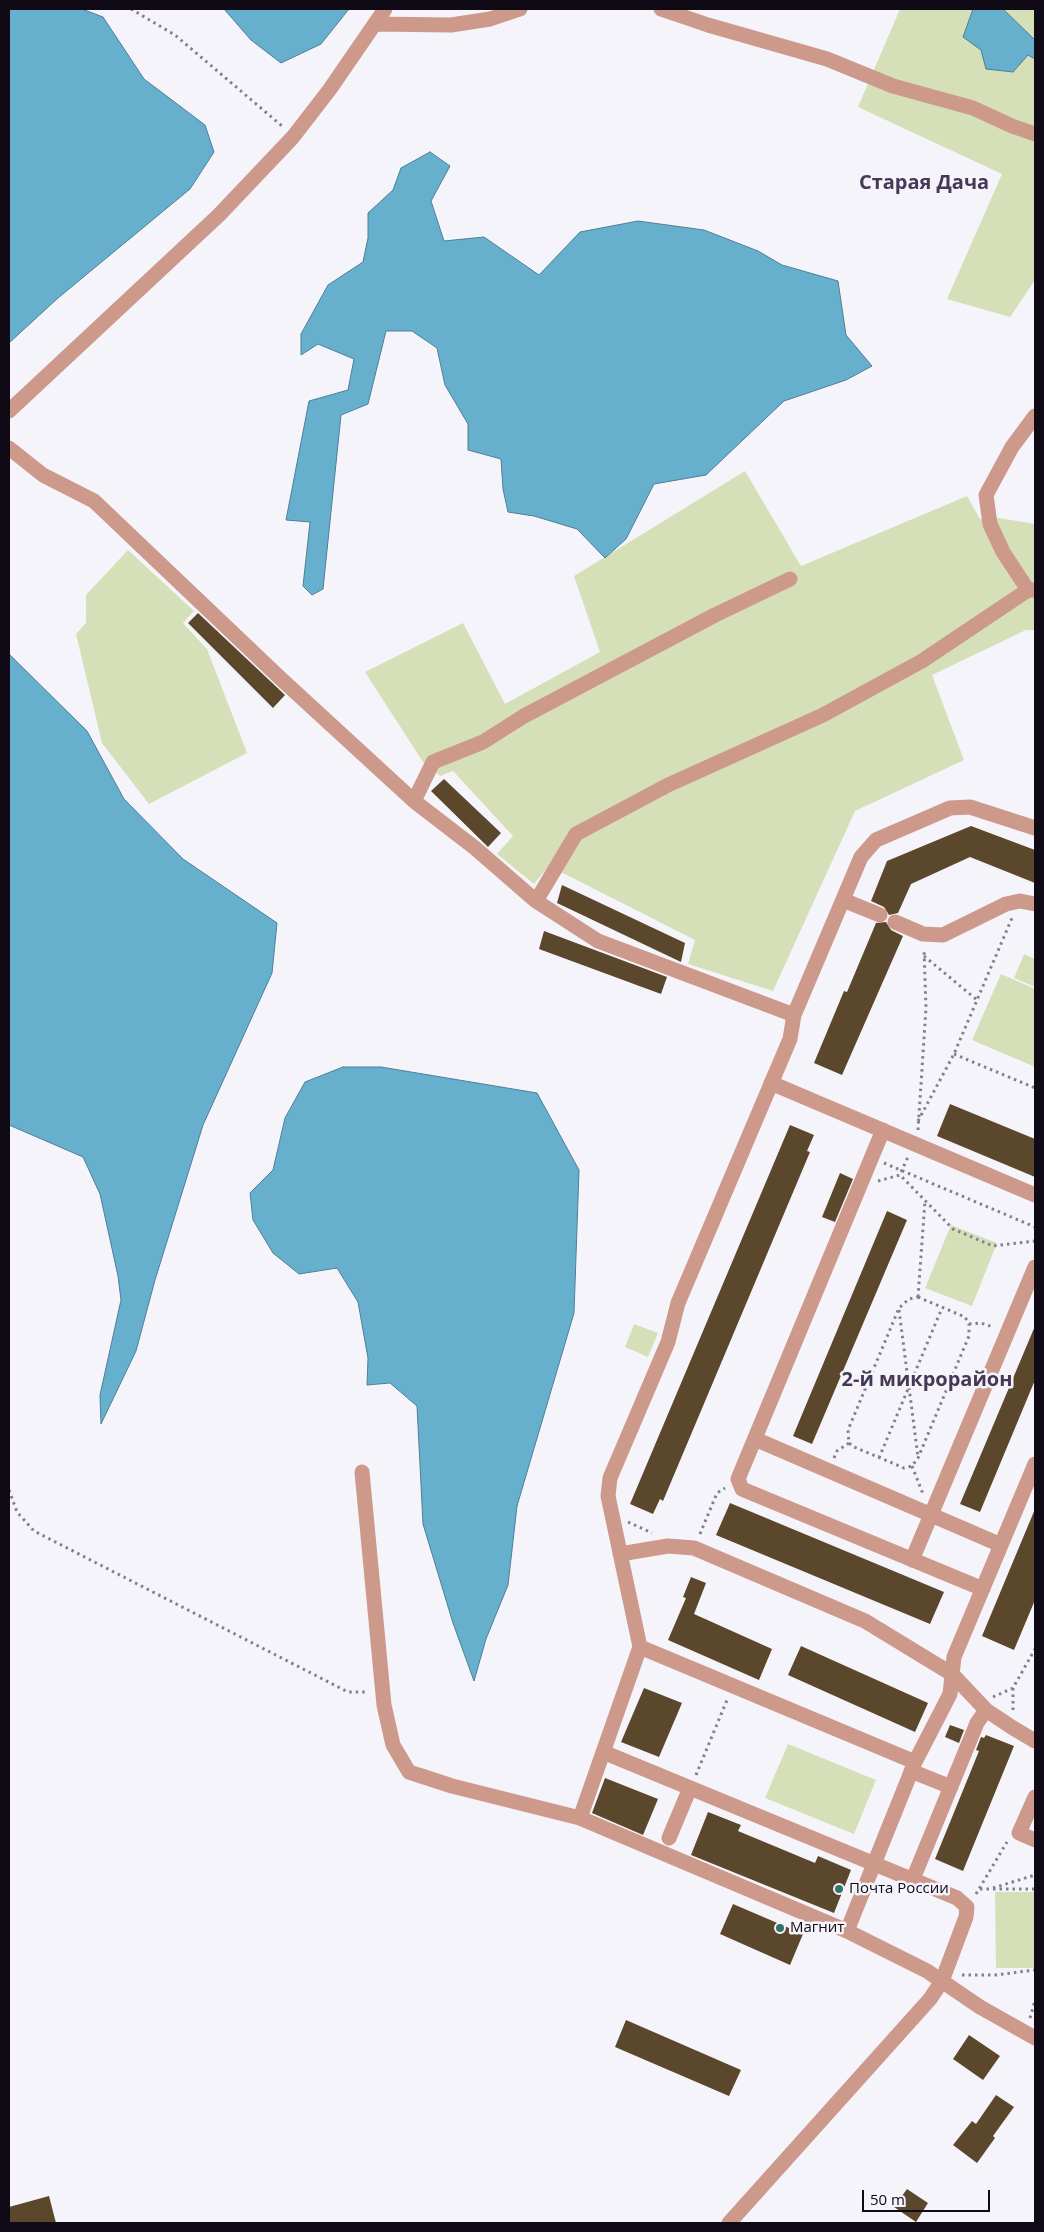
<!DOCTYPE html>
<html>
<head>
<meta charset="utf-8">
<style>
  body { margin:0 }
  #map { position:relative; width:1044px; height:2232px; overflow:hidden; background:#f6f4fb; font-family:"Open Sans",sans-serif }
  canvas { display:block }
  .frame { position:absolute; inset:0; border:10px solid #0f0a16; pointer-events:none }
  .scale { position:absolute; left:862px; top:2190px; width:128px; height:22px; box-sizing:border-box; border:2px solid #0f0a16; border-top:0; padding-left:6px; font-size:15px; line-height:18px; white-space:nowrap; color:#0f0a16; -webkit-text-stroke:4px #f6f4fb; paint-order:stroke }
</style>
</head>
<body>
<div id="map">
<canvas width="1044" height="2232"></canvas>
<div class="frame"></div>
<div class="scale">50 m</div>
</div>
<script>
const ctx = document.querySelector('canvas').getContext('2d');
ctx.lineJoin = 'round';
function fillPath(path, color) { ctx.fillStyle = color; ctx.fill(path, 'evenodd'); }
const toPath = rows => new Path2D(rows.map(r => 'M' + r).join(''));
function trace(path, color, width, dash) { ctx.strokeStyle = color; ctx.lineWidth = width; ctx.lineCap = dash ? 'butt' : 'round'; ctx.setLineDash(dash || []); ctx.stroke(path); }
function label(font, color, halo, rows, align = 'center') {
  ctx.font = font + ' "Open Sans",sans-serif'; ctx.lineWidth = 5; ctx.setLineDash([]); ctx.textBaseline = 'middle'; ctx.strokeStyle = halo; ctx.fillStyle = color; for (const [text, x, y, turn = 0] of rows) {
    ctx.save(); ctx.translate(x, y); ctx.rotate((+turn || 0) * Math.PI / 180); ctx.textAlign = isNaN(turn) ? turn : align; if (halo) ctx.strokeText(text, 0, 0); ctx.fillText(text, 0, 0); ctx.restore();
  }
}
fillPath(toPath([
  [900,9,1035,9,1035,280,1010,317,947,299,1002,174,858,107],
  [745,471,801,566,967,496,980,519,999,518,1035,524,1035,630,1026,630,932,675,964,760,855,811,773,991,688,964,695,940,549,866,534,884,497,854,513,836,453,771,440,776,423,762,365,672,463,623,505,704,600,652,574,576],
  [128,550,194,611,183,623,207,649,247,753,149,804,102,743,76,634,86,623,86,595],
  [1024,954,1035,959,1035,987,1014,978],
  [1001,974,1035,989,1035,1067,972,1040],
  [951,1225,997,1243,972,1306,925,1288],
  [634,1324,658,1333,648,1357,625,1347],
  [788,1744,876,1780,854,1834,765,1798],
  [995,1892,1035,1892,1035,1968,996,1968]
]), '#d5e0b8');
const water = toPath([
  [9,9,82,9,103,17,144,79,205,125,214,152,190,189,58,298,9,343,9,9],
  [224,9,349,9,321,44,281,63,251,40,224,9],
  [973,9,1003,9,1035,40,1035,59,1028,55,1013,72,986,69,981,50,963,37,973,9],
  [430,152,450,166,431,201,444,241,484,237,539,275,580,232,638,221,704,230,758,251,782,265,838,281,846,335,872,366,846,380,784,401,706,475,654,484,626,539,605,558,577,529,534,516,508,512,503,489,501,459,468,450,468,424,445,385,437,348,412,331,386,331,368,404,341,415,323,589,312,595,303,586,310,522,286,520,309,401,348,390,354,359,318,344,301,355,301,334,328,285,363,262,368,238,368,213,393,190,401,168,430,152],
  [9,654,87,731,124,799,183,859,277,923,272,973,203,1125,155,1280,136,1351,101,1424,100,1395,121,1300,118,1276,100,1194,83,1157,9,1125,9,654],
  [343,1067,381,1067,537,1093,579,1170,574,1313,517,1506,508,1585,486,1639,474,1681,453,1623,423,1524,417,1406,390,1383,367,1385,368,1358,358,1302,337,1268,299,1274,273,1253,253,1220,250,1193,273,1170,285,1118,305,1082,343,1067]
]);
fillPath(water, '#67b0cd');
trace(water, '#4d7e96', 1);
fillPath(toPath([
  [198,613,285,695,273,708,188,623],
  [444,779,501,833,488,847,431,791],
  [971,826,1035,850,1035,883,970,857,911,884,898,913,889,915,884,907,871,901,887,861],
  [562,885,685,943,681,962,557,903],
  [886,922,891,930,903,936,842,1075,814,1063,844,991,847,992,876,923],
  [544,931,667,977,661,994,539,949],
  [950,1104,1035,1139,1035,1177,937,1136],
  [790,1125,814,1135,807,1151,810,1152,663,1501,660,1499,653,1514,630,1504],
  [840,1173,853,1179,835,1222,822,1217],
  [887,1211,907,1220,812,1444,793,1436],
  [1035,1326,1035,1380,980,1512,960,1504],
  [730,1503,944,1592,930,1624,716,1535],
  [1035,1509,1035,1600,1014,1650,982,1636],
  [691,1577,706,1583,694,1614,772,1649,759,1680,668,1640,686,1598,683,1597],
  [801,1646,928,1703,915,1732,788,1675],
  [644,1688,682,1703,659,1757,621,1742],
  [950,1725,964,1730,959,1743,945,1737],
  [986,1735,1014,1746,963,1871,935,1859,979,1751,976,1750,981,1737,984,1738],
  [605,1778,658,1799,643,1835,592,1813],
  [708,1812,741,1825,738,1831,815,1863,818,1856,851,1870,834,1913,691,1855],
  [733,1904,803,1934,790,1965,720,1934],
  [626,2020,741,2070,729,2096,615,2047],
  [969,2035,1000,2056,983,2080,953,2059],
  [996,2095,1014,2107,993,2136,995,2138,977,2163,953,2145,972,2121,976,2124],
  [907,2189,928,2203,916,2222,894,2207],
  [49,2196,56,2223,9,2223,9,2207]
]), '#5b472b');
trace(toPath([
  [131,9,175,35,282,126],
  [924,956,977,1000],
  [954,1054,1035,1088],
  [918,1121,954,1054,1012,918],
  [918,1130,926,1008,924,949],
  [884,1163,1035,1227],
  [901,1172,908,1157],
  [878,1181,900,1175,953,1229,993,1246,1035,1241],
  [918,1297,965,1317,969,1324,969,1336,918,1458,912,1466,904,1468,854,1447,849,1443,848,1430,899,1308,909,1299,918,1297],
  [918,1297,925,1201],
  [899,1310,918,1457],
  [969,1324,981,1323,993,1327],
  [834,1458,837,1451,849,1443],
  [879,1458,942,1308],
  [912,1466,923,1494],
  [9,1490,17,1512,34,1531,348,1692,368,1692],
  [628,1522,652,1533],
  [700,1534,717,1493,725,1488],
  [993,1697,1013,1688],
  [1013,1710,1013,1688,1035,1649],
  [696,1775,727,1700],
  [993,1888,1035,1875],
  [980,1889,1035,1889],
  [976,1894,1007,1842],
  [962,1975,995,1975,1035,1970],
  [1030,2018,1035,2000]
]), '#84808a', 3, [2.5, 4]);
trace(toPath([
  [661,9,708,25,827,59,893,86,973,108,1012,126,1035,134],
  [375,24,451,25,490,19,520,9],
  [9,411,219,215,293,137,330,89,385,9],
  [9,448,43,475,94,501,279,677,414,801,475,848,536,901,598,941,794,1015],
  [1028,590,1003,552,990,524,986,495,1012,447,1035,416],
  [414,801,433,762,483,742,524,716,715,615,790,579],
  [843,900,880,915],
  [536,901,576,834,668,785,823,715,922,661,1028,590,1035,590],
  [895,922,923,934,943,935,1006,904,1020,901,1035,904],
  [771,1083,1035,1195],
  [883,1130,738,1479,742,1489,983,1589],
  [755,1439,1001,1545],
  [362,1472,384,1705,393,1745,409,1772,452,1786,580,1818,847,1931,927,1971,980,2007,1035,2038],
  [620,1554,668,1546,694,1548,865,1621,952,1674,986,1710,1013,1728,1035,1741],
  [912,1560,1035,1267],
  [640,1647,915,1762],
  [603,1752,957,1898,967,1907,966,1917,942,1981,930,1999,729,2223],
  [911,1771,951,1787],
  [1035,1797,1019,1833,1035,1840],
  [580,1818,640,1647,608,1496,610,1478,668,1342,678,1303,790,1039,794,1015,861,857,876,840,950,808,970,807,1035,828],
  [669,1838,690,1788],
  [913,1879,977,1723,986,1710],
  [847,1931,915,1762,950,1694,954,1657,1035,1464]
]), '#cc998a', 15);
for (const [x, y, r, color] of [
  [839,1889,5,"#317569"],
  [780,1928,5,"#317569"]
]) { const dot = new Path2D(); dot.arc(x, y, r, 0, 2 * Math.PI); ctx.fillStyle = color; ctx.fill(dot); trace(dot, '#f6f4fb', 2); }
label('15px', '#0f0a16', '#f6f4fb', [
  ["Почта России",849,1889],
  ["Магнит",790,1928]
], 'left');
label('bold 20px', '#453955', '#f6f4fb', [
  ["Старая Дача",924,183],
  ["2-й микрорайон",927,1380]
]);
</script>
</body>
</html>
